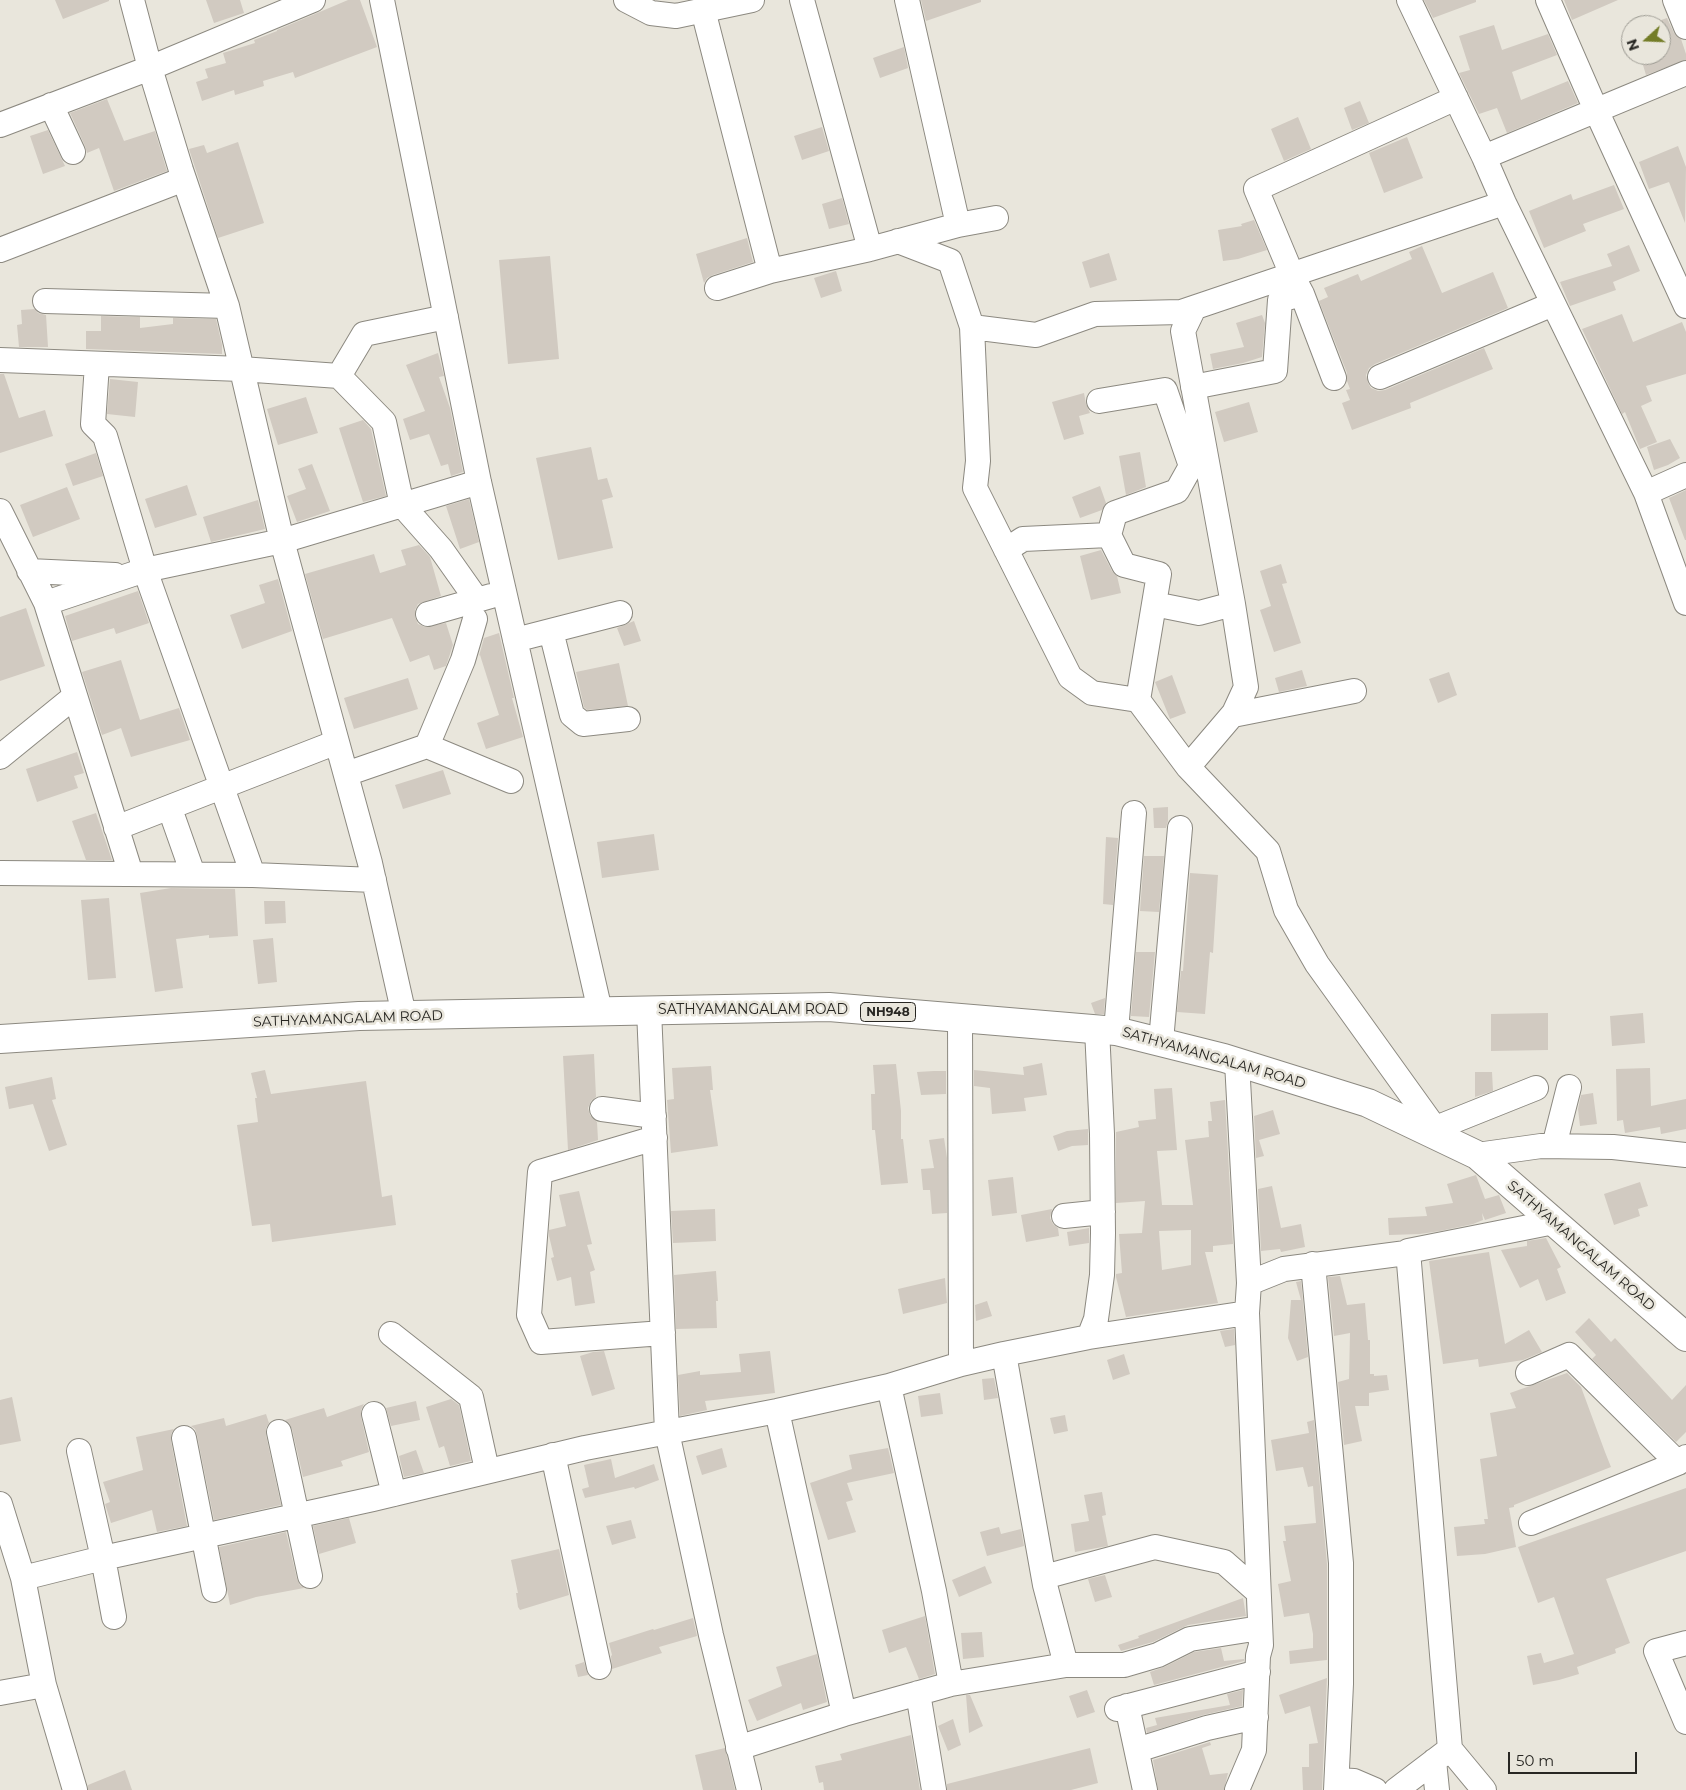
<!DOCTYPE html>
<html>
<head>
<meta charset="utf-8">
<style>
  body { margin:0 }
  #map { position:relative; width:1686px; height:1790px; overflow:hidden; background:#e9e6dc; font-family:Montserrat,sans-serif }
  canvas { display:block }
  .north { position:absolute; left:1621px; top:15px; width:50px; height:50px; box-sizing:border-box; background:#e9e6dc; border:1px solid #9c9a92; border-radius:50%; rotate:250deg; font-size:14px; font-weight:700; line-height:20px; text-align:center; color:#282723 }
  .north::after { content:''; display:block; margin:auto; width:18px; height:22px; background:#747d28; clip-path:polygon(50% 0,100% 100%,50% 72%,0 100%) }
  .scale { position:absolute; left:1508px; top:1752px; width:129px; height:22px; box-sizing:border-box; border:2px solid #282723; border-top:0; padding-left:6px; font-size:15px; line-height:18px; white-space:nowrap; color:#282723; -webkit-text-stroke:4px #e9e6dc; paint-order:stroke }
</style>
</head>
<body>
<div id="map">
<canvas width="1686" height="1790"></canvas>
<div class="north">N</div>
<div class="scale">50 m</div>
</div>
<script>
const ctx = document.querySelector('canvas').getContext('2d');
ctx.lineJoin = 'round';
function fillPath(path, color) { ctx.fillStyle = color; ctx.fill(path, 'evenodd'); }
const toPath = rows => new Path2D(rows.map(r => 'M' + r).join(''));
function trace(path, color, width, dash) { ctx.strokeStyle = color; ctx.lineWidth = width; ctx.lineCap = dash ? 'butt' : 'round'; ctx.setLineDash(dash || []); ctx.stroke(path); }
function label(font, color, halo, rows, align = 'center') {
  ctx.font = font + ' Montserrat,sans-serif'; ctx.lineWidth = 5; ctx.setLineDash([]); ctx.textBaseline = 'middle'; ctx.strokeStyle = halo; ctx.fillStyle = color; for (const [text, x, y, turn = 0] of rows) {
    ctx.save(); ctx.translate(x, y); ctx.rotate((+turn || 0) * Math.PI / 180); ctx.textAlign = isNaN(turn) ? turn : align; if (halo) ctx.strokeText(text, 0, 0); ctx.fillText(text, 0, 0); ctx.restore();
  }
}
fillPath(toPath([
  [55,0,109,0,109,1,63,19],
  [206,0,240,0,244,13,214,23],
  [348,0,360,0,377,47,295,78,293,72,263,81,264,86,235,95,234,90,202,101,196,82,208,78,205,69,226,63,223,53,255,43,254,40,277,31,277,30],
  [921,0,981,0,981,2,926,21],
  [1424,0,1476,0,1476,2,1433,18],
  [1564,0,1618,0,1572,20],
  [1667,18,1674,33,1681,39,1686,54,1686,60,1646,75,1640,55,1661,55,1661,20],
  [1494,25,1502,50,1548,34,1557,55,1512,72,1521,100,1568,81,1578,103,1507,133,1497,108,1479,114,1459,73,1470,70,1459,36],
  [904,47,908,68,880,78,873,58],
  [107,99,124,141,155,131,167,171,114,191,99,148,87,153,85,146,70,113],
  [1360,101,1369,123,1352,130,1344,108],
  [1298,117,1311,149,1284,161,1271,129],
  [822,127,829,151,802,160,794,136],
  [48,130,65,166,43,174,30,136],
  [1407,137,1423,178,1384,193,1369,153],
  [238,142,264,223,218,238,189,149,204,145,207,153],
  [1678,146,1686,167,1685,223,1669,182,1649,189,1639,162],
  [1614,185,1624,209,1583,224,1586,231,1544,248,1529,211,1571,194,1573,200],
  [842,198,849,224,829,229,822,204],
  [1254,220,1267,250,1238,259,1223,261,1218,230,1242,226,1241,224],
  [747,238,753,262,713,275,707,278,704,283,696,254],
  [1629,245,1640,271,1613,282,1616,290,1570,306,1560,282,1612,266,1607,254],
  [1422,246,1442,293,1493,272,1508,308,1375,364,1369,368,1366,375,1368,383,1371,388,1378,391,1385,390,1484,348,1493,369,1410,403,1411,408,1352,430,1342,403,1350,400,1346,390,1350,389,1347,381,1347,373,1319,301,1328,297,1324,288,1358,274,1361,281,1412,259,1409,252],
  [1109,253,1117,280,1090,288,1082,262],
  [550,256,559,359,508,364,499,260],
  [836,271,842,291,821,298,814,278],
  [35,309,38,313,46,315,48,347,19,347,17,325,22,324,21,310],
  [1622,314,1633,342,1682,322,1686,332,1686,374,1646,386,1652,401,1641,406,1657,442,1640,449,1625,412,1622,414,1582,329],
  [1262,315,1265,323,1262,357,1243,363,1213,369,1210,354,1244,347,1236,323],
  [101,316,140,317,140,328,173,324,173,318,216,319,222,345,222,354,86,349,86,331,101,331],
  [438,353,444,376,439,377,450,408,463,472,451,476,448,464,441,466,429,434,410,440,403,419,425,411,406,365],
  [0,374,4,374,19,418,45,410,53,436,0,453],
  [110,379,138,382,135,417,107,414],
  [1084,393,1086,404,1090,413,1079,416,1084,434,1064,440,1052,402],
  [306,397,318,433,278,445,267,409],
  [1249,402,1258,432,1224,442,1215,412],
  [363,420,371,429,386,496,363,502,339,428],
  [1670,439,1680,458,1668,465,1654,470,1647,447],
  [591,447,598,480,607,478,613,497,602,500,613,548,558,560,536,458],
  [1140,452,1146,487,1126,495,1119,456],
  [96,453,103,476,73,486,65,464],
  [312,464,330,511,297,522,287,496,306,489,298,469],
  [187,485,197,515,155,528,145,499],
  [1100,486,1106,503,1102,510,1080,518,1072,497],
  [67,487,80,519,33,537,20,505],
  [1686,490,1686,540,1685,540,1669,498],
  [469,499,479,542,460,549,446,506],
  [258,500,265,529,211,542,203,517],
  [419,545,430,557,441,596,418,604,415,610,415,617,418,624,425,627,446,623,453,645,446,666,434,670,429,655,410,662,392,618,323,639,305,574,374,554,380,573,406,565,401,550],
  [1101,550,1112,571,1117,576,1121,593,1091,600,1080,556],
  [1281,564,1287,583,1282,584,1301,643,1274,652,1260,610,1271,606,1260,571],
  [278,579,292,631,242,649,230,615,265,603,259,585],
  [138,591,149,623,116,634,114,628,72,641,65,616],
  [26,608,45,666,0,681,0,617],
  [634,621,641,641,624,646,617,628],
  [499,633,514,698,512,698,523,737,486,749,477,723,499,715,480,655,479,656,484,638],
  [121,660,140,720,179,708,190,740,131,757,121,728,102,735,82,672],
  [619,663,628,706,587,710,584,707,576,672],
  [1302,670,1307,686,1279,692,1275,678],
  [1449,672,1457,695,1438,703,1429,679],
  [1172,675,1186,713,1170,719,1155,682],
  [408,678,418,709,354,729,344,698],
  [77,752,84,773,74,776,78,788,37,802,26,769],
  [443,770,451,794,403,809,395,785],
  [1168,807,1168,821,1166,828,1154,828,1153,808],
  [96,813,108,848,112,860,86,860,72,821],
  [654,834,659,870,602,878,597,842],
  [1106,837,1118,838,1113,905,1103,904],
  [1144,856,1164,856,1159,912,1140,911],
  [1190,873,1218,875,1213,953,1210,952,1205,1014,1177,1012,1181,971,1183,971],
  [171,888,235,889,238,936,209,938,209,935,176,939,183,988,155,992,140,893],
  [109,898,116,978,88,980,81,900],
  [264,901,285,901,286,923,265,924],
  [273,938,277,982,258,984,253,940],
  [1136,952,1155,952,1149,1017,1131,1016],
  [1105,998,1104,1014,1095,1014,1091,1003],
  [1548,1013,1548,1050,1491,1051,1491,1014],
  [1643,1013,1645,1043,1612,1046,1610,1016],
  [594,1054,596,1097,591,1101,588,1108,590,1115,597,1122,598,1140,568,1150,563,1056],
  [1042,1063,1047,1095,1024,1098,1026,1111,992,1114,990,1088,974,1086,974,1070,1024,1075,1023,1067],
  [896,1064,901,1111,901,1139,903,1139,908,1183,881,1185,875,1130,872,1130,871,1094,875,1094,873,1065],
  [711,1066,713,1090,710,1090,718,1146,671,1153,667,1100,674,1099,672,1068],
  [1650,1068,1651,1106,1686,1099,1686,1129,1661,1134,1660,1127,1625,1133,1623,1120,1617,1121,1616,1069],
  [265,1070,271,1094,366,1081,382,1197,392,1195,396,1225,272,1242,270,1224,252,1226,237,1125,258,1122,255,1098,257,1098,251,1073],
  [934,1071,946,1071,946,1094,921,1095,917,1072],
  [1475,1072,1492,1072,1493,1091,1475,1097],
  [52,1077,56,1099,52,1100,67,1145,49,1151,33,1104,9,1109,5,1087],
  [1172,1088,1177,1150,1157,1151,1162,1205,1193,1205,1185,1140,1209,1137,1208,1121,1212,1121,1210,1102,1225,1100,1233,1244,1213,1246,1213,1252,1205,1252,1218,1303,1126,1317,1116,1277,1116,1274,1122,1273,1119,1234,1142,1233,1145,1201,1116,1203,1116,1132,1139,1127,1138,1121,1156,1119,1154,1089],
  [1191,1230,1191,1265,1162,1270,1159,1231],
  [1593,1093,1597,1124,1580,1126,1578,1109,1581,1095],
  [1273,1110,1280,1134,1259,1140,1264,1156,1256,1158,1254,1116],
  [1088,1129,1088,1145,1072,1146,1058,1151,1053,1136,1067,1131],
  [944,1138,947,1158,947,1213,932,1214,930,1190,923,1190,921,1169,934,1168,929,1140],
  [1476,1175,1485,1199,1499,1195,1506,1213,1485,1220,1482,1213,1483,1220,1473,1224,1440,1231,1420,1234,1389,1235,1388,1218,1427,1216,1425,1207,1453,1203,1447,1184],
  [1013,1177,1017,1213,992,1216,988,1180],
  [1640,1182,1648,1206,1638,1209,1640,1216,1614,1225,1604,1194],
  [1272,1186,1281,1228,1301,1224,1305,1247,1281,1252,1280,1249,1261,1251,1258,1189],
  [579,1191,592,1244,587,1245,595,1270,590,1272,595,1303,575,1306,571,1277,557,1281,551,1258,554,1257,549,1236,549,1230,566,1226,559,1195],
  [715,1209,716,1241,673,1243,671,1211],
  [1052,1209,1050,1218,1053,1224,1058,1228,1059,1236,1026,1242,1021,1215],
  [1089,1228,1089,1243,1069,1246,1067,1232],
  [1546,1238,1561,1267,1557,1269,1566,1293,1546,1301,1538,1279,1520,1288,1501,1250,1527,1246,1527,1241],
  [1489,1252,1505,1344,1529,1330,1542,1352,1523,1360,1479,1367,1478,1359,1443,1364,1429,1261],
  [716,1271,718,1301,716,1301,717,1328,676,1329,674,1275],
  [1340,1276,1347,1305,1365,1303,1368,1340,1370,1340,1370,1374,1374,1374,1374,1376,1387,1375,1389,1390,1369,1393,1369,1406,1355,1406,1362,1441,1344,1445,1338,1382,1349,1379,1350,1333,1334,1336,1328,1277],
  [945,1278,947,1303,903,1314,898,1289],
  [1301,1281,1308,1357,1297,1361,1288,1338,1291,1300,1301,1300,1296,1282],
  [987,1301,992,1316,976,1321,975,1305],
  [1589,1318,1611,1342,1615,1338,1672,1400,1686,1385,1686,1432,1676,1442,1592,1359,1596,1355,1575,1332],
  [1234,1329,1235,1345,1225,1347,1220,1331],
  [604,1351,615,1389,592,1396,580,1356,593,1352],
  [770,1351,775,1393,705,1401,707,1410,680,1416,678,1375,700,1371,700,1375,741,1372,739,1354],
  [1124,1354,1130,1374,1113,1380,1107,1360],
  [1567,1373,1581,1387,1605,1452,1611,1467,1514,1505,1514,1507,1509,1508,1516,1547,1485,1554,1457,1556,1454,1527,1485,1524,1484,1519,1488,1519,1480,1459,1497,1456,1490,1413,1516,1408,1510,1393],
  [994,1378,998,1398,984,1400,982,1379],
  [940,1393,943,1414,921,1417,918,1396],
  [12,1397,21,1441,0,1445,0,1400],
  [451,1399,459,1405,471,1461,450,1466,444,1446,439,1448,426,1407],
  [416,1401,420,1420,391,1426,386,1408],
  [364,1404,361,1410,361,1417,369,1452,341,1461,343,1466,303,1477,292,1429,289,1423,285,1420,324,1408,327,1417],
  [266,1414,269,1423,266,1428,266,1435,281,1505,214,1520,197,1435,195,1429,191,1426,224,1418,226,1426],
  [1065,1415,1068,1431,1054,1434,1050,1418],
  [1314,1420,1327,1564,1327,1660,1290,1664,1289,1651,1313,1648,1313,1634,1309,1613,1284,1617,1278,1584,1291,1581,1283,1541,1286,1541,1284,1526,1316,1523,1313,1486,1308,1487,1303,1467,1276,1471,1271,1440,1309,1433,1307,1422],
  [174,1429,171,1434,171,1441,187,1526,157,1532,152,1510,111,1523,105,1504,110,1502,103,1482,143,1470,136,1437],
  [722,1448,727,1467,702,1475,696,1456],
  [888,1448,894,1473,847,1483,853,1500,846,1502,856,1532,828,1540,810,1483,852,1469,849,1455],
  [416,1450,424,1473,404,1477,399,1456],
  [611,1459,615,1478,654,1464,659,1480,635,1489,634,1487,585,1498,582,1489,589,1487,584,1465],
  [1686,1488,1686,1551,1606,1579,1630,1643,1615,1649,1616,1653,1577,1667,1579,1674,1559,1680,1533,1685,1527,1656,1541,1653,1544,1663,1574,1654,1554,1597,1538,1603,1518,1547],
  [1102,1492,1106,1515,1102,1516,1108,1546,1075,1552,1071,1524,1089,1521,1084,1495],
  [349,1518,356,1543,319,1554,313,1526],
  [631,1520,636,1538,612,1545,606,1526],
  [999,1527,1001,1534,1021,1529,1024,1546,987,1556,980,1532],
  [286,1532,297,1579,300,1585,304,1588,256,1597,230,1605,219,1547],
  [559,1549,569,1595,520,1610,518,1607,516,1593,518,1593,511,1560],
  [985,1566,992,1583,959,1597,952,1580],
  [1105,1575,1112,1597,1095,1602,1088,1579],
  [1243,1598,1246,1616,1188,1625,1153,1642,1121,1651,1118,1645,1139,1638,1138,1636],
  [925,1616,935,1674,919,1679,906,1647,889,1653,882,1630],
  [693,1618,697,1636,659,1647,662,1653,612,1669,611,1656,612,1655,609,1643,653,1629,654,1630],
  [982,1632,984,1657,963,1659,961,1633],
  [1221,1648,1224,1661,1244,1659,1244,1661,1154,1685,1150,1672,1164,1667,1194,1652],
  [817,1654,827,1702,803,1710,801,1703,757,1721,748,1700,782,1686,776,1667],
  [584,1662,588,1675,578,1677,575,1665],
  [1327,1678,1322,1790,1303,1790,1302,1767,1309,1767,1309,1744,1318,1743,1310,1706,1285,1714,1279,1695],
  [1087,1690,1095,1712,1077,1718,1069,1696],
  [1243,1690,1242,1706,1203,1715,1147,1733,1146,1728,1157,1725,1155,1718,1230,1705,1227,1694],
  [966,1695,970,1695,983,1726,969,1733],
  [953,1719,961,1745,948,1751,938,1726],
  [911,1735,920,1790,824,1790,823,1782,819,1783,815,1766,842,1760,840,1754],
  [1210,1742,1211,1745,1202,1748,1210,1775,1228,1773,1224,1790,1158,1790,1153,1760],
  [725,1748,735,1790,703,1790,695,1755],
  [1090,1748,1098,1783,1071,1790,947,1790,947,1784],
  [125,1770,132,1790,88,1790,88,1785]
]), '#d1cac1');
const minor = toPath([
  [132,0,150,68,181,170,227,306,282,541,370,863,404,1015],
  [382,0,479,482,600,1011],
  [626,0,651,13,676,16,752,0],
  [802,0,870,249],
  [907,0,958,225],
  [1409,0,1484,157,1504,203,1646,493,1686,603],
  [1548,0,1596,110,1686,306],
  [1675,0,1686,27],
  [703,10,770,271],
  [51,105,73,152],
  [0,125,150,68,313,0],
  [1484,157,1686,73],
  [898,241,950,261,972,327,978,461,975,488,1070,677,1092,693,1138,700,1188,767,1268,851,1286,910,1317,964,1442,1138],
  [0,250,184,179],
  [717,288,770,271,870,249,958,225,996,218],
  [45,301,227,306],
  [972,327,1036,335,1095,314,1181,312,1504,203],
  [0,360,241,369,339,376,384,422,402,505,441,549,477,600],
  [97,364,93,424,105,436,145,570,253,875],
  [339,376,364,334,446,317],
  [1380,377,1553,304],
  [1334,378,1302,294,1292,275,1256,189,1456,98],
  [1193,387,1275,371,1280,300,1302,294],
  [1099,401,1165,390,1191,466,1177,491,1115,513,1109,535,1124,565,1159,574,1138,700],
  [1646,493,1686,475],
  [0,511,46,603,131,874],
  [1006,550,1023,539,1109,535],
  [29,571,115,575],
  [46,603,145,570,282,541,479,482],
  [1154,604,1199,613,1233,604],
  [428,614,491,596],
  [551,631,572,715,583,724,628,719],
  [515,640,620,613],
  [1233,715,1354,691],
  [427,746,463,660,475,619],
  [0,757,75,696],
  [1188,767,1234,713,1246,687,1233,604,1183,331,1194,308],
  [346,774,427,746,511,781],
  [170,809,193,874],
  [116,828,337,742],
  [0,873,253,875,374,880],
  [649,1010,667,1432,711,1635,749,1790],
  [960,1017,961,1364],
  [1116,1031,1134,813],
  [1161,1041,1180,828],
  [1237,1062,1249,1283],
  [602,1109,654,1116],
  [1436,1128,1536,1088],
  [655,1138,540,1172,529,1315,541,1342,663,1333],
  [1554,1146,1569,1087],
  [1477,1155,1541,1146,1613,1147,1686,1155],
  [1064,1216,1103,1212],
  [1313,1264,1341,1563,1341,1684,1336,1790],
  [391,1334,471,1397,487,1470],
  [1089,1337,1096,1319,1102,1275,1103,1233,1102,1134,1097,1029],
  [1528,1373,1569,1355,1678,1463],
  [889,1386,934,1591,951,1684],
  [777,1411,844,1714],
  [374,1414,394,1494],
  [279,1432,310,1576],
  [184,1438,214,1590],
  [79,1451,103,1558,114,1617],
  [553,1455,599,1667],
  [0,1504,23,1578,44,1685,75,1790],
  [1531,1523,1678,1463,1686,1457],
  [1044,1577,1155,1547,1224,1562,1258,1592],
  [23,1578,103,1558,373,1499,585,1448,777,1411,889,1386,961,1364,1004,1354,1089,1337,1247,1313],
  [1686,1643,1656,1651,1686,1722],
  [1066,1665,1124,1665,1158,1655,1190,1639,1260,1628],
  [0,1693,44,1685],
  [918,1693,934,1790],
  [1127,1706,1145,1790],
  [1117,1709,1258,1672],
  [738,1748,844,1714,951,1684,1066,1665,1045,1585,1004,1354],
  [1137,1750,1207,1728,1256,1717],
  [1434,1761,1437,1790],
  [1337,1780,1354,1781,1375,1790],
  [1237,1790,1254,1750,1258,1656,1261,1645,1247,1313,1249,1283,1284,1269,1406,1253,1408,1251],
  [1396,1790,1450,1749],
  [1484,1790,1450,1749,1408,1251,1554,1222]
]);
const highway = toPath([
  [0,1039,359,1016,829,1007,1116,1031,1224,1058,1368,1103,1477,1155,1686,1337]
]);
trace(minor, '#8c8980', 26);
trace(highway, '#8c8980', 30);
trace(minor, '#fff', 24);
trace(highway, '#fff', 28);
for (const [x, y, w] of [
  [888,1012,55]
]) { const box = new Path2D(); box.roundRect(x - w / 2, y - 9.5, w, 19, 4); ctx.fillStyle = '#e9e6dc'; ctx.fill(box); trace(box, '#282723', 1); }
label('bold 12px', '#282723', null, [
  ["NH948",888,1012]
]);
label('14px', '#282723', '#e9e6dc', [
  ["SATHYAMANGALAM ROAD",753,1010],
  ["SATHYAMANGALAM ROAD",348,1019,-2],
  ["SATHYAMANGALAM ROAD",1214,1058,16],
  ["SATHYAMANGALAM ROAD",1581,1246,41]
]);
</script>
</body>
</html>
